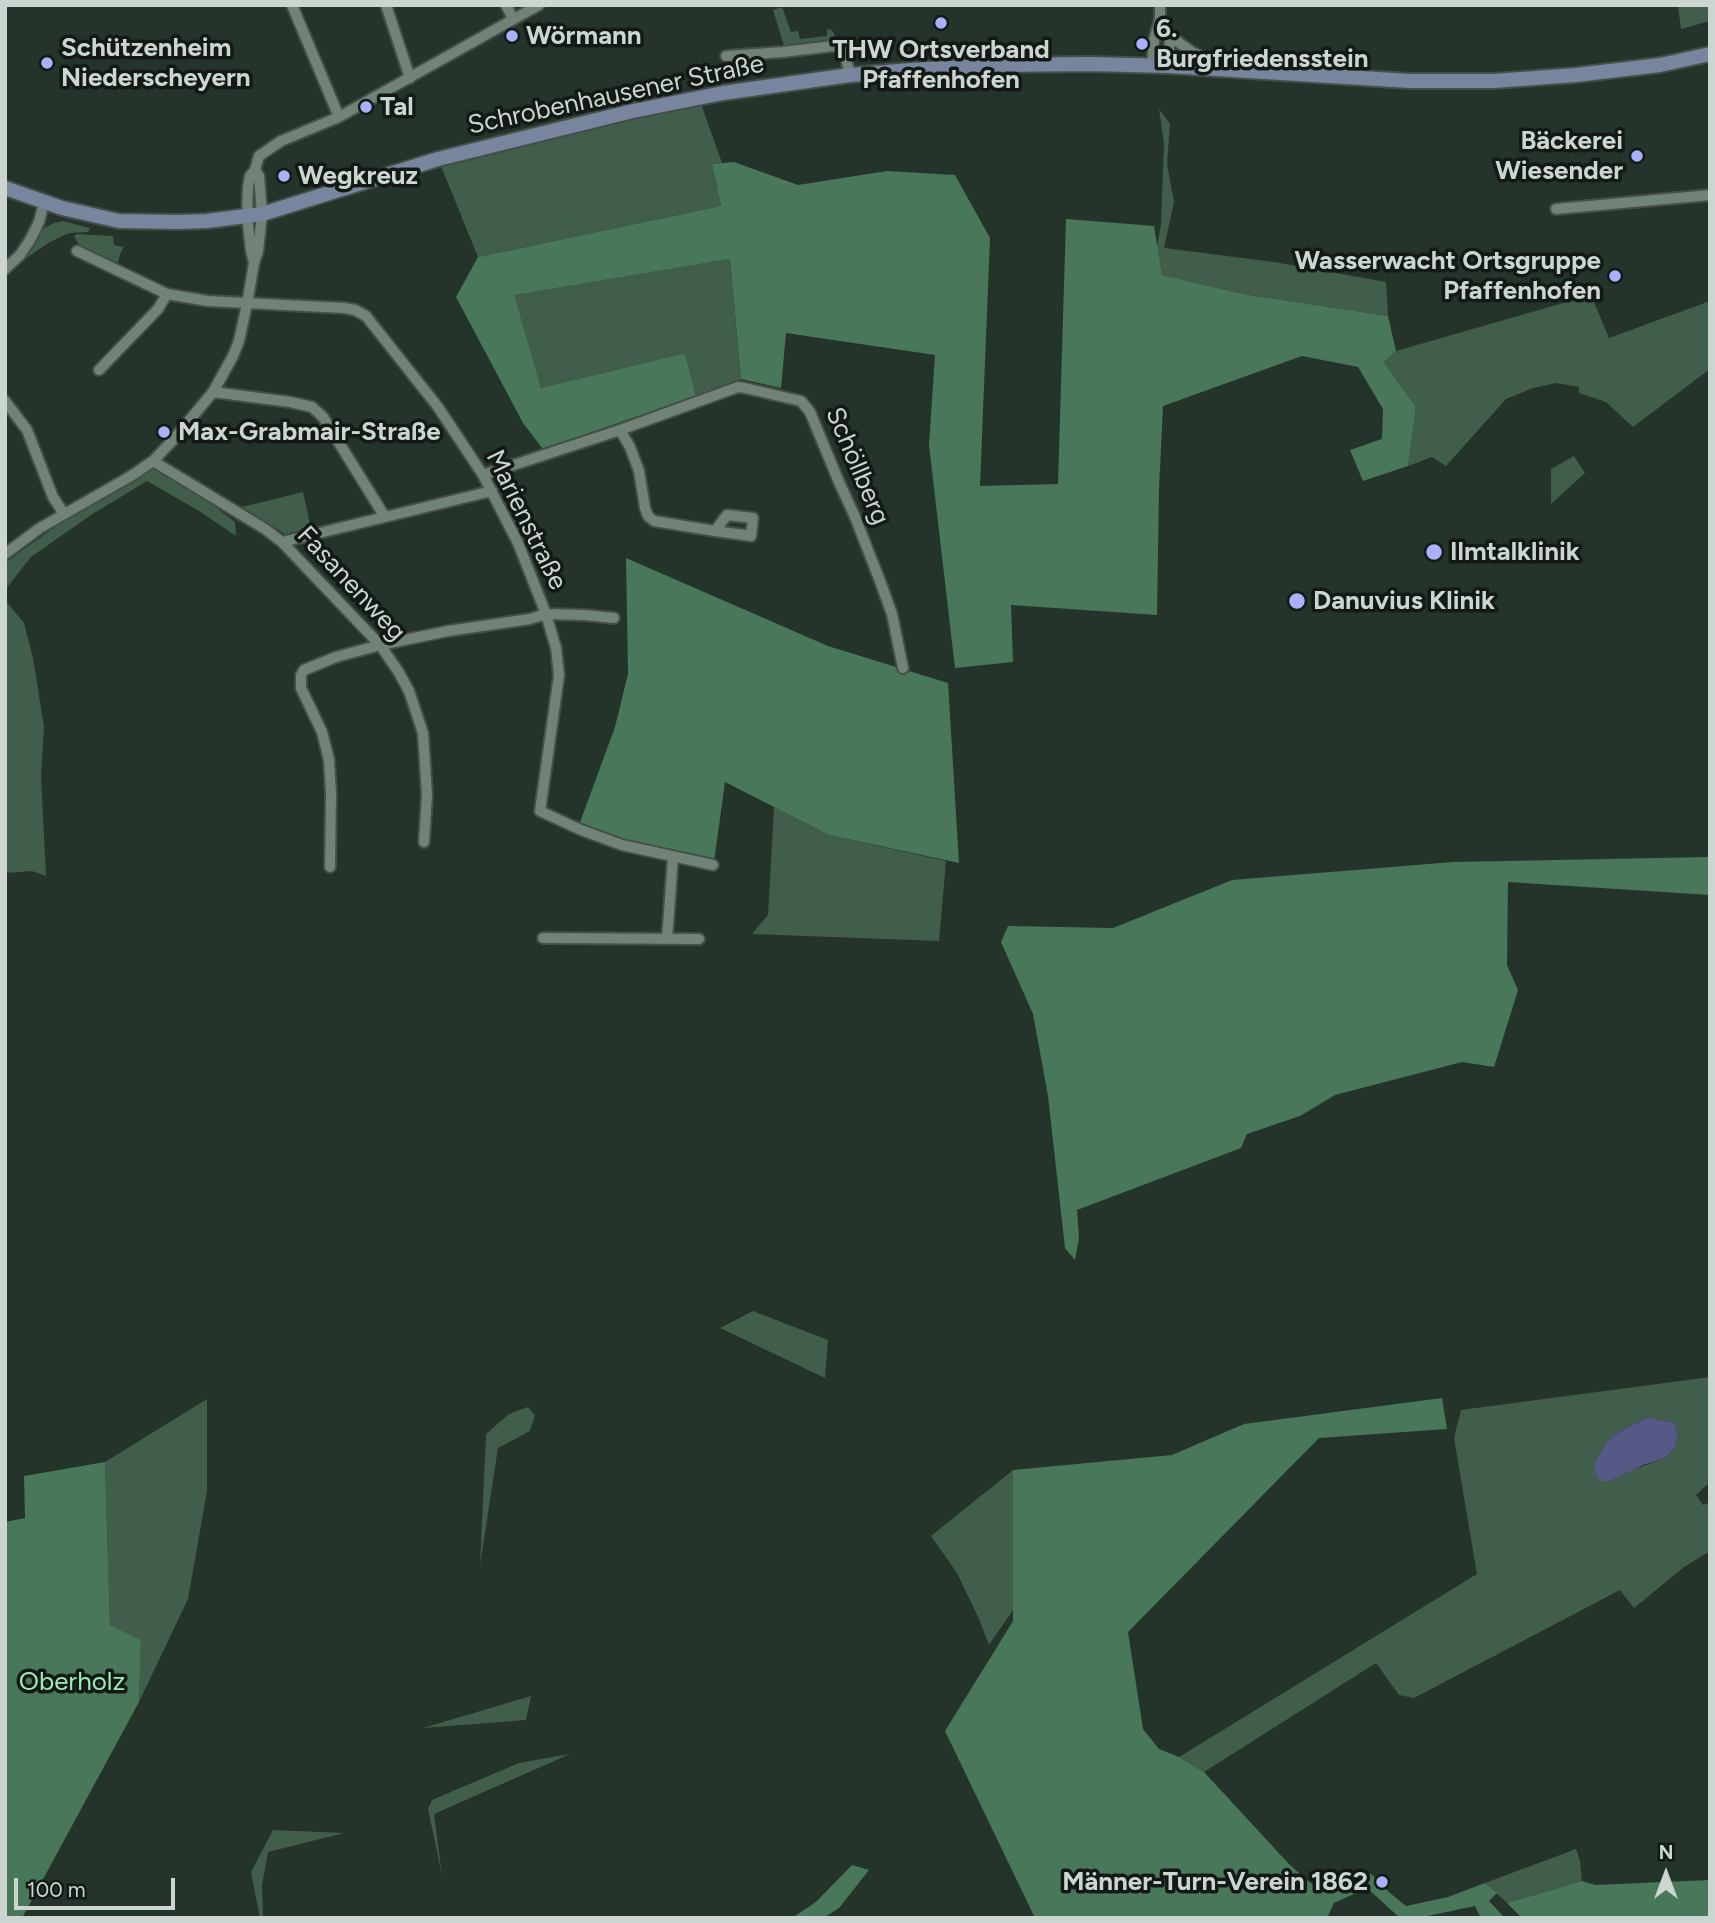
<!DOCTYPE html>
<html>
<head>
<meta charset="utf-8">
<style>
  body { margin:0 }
  #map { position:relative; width:1715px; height:1923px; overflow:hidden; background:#25342a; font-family:Figtree,sans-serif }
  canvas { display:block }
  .frame { position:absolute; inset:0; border:7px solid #ccd5cf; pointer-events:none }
  .north { position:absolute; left:1631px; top:1839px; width:70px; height:70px; -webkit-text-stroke:5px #131a15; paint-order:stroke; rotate:0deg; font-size:19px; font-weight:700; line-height:28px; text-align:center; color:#ccd5cf }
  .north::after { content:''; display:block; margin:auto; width:24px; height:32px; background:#ccd5cf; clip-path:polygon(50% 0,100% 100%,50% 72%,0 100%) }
  .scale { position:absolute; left:14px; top:1878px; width:161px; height:32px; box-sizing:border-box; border:4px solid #ccd5cf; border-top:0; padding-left:9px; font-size:21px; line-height:24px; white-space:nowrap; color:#ccd5cf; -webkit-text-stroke:5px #131a15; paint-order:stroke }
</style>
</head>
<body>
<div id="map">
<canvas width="1715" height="1923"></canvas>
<div class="frame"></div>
<div class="north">N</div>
<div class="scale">100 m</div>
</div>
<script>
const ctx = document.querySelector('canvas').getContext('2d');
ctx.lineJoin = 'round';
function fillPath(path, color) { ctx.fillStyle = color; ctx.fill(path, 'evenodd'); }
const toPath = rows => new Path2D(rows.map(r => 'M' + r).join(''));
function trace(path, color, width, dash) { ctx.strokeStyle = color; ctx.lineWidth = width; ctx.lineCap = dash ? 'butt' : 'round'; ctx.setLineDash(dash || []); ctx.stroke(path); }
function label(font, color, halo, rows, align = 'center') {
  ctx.font = font + ' Figtree,sans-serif'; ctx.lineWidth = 7; ctx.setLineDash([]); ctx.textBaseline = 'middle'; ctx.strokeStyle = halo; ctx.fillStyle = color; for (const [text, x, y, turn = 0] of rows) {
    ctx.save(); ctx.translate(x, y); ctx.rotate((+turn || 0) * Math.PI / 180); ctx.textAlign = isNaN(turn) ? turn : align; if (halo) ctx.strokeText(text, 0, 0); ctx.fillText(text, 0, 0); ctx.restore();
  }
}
fillPath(toPath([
  [1678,5,1710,5,1710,21,1681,29],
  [782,7,791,32,798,31,800,39,827,36,827,29,832,30,838,42,785,49,773,10],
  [699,98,722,163,712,164,721,206,478,257,438,159],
  [1159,109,1170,124,1167,164,1174,202,1164,248,1274,262,1386,282,1388,316,1243,294,1162,275,1157,247,1161,224,1164,144],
  [63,221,90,228,88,232,69,233,50,242,16,265,34,245,44,228,54,223],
  [77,234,113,236,114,245,124,247,120,254,118,263,79,245,74,236],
  [730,259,741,379,696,396,685,353,541,388,513,295],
  [1591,295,1609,338,1710,301,1710,369,1633,427,1606,402,1579,393,1579,387,1556,383,1533,388,1506,399,1446,466,1432,457,1408,466,1416,407,1384,362,1396,351],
  [1574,456,1585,473,1551,504,1551,469],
  [150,466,181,481,235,522,236,536,199,511,147,481,91,515,31,557,5,590,5,563,56,526],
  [303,492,311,528,285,534,242,507],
  [5,600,24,623,33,658,44,727,41,776,46,876,32,871,5,873],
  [774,807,829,835,946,861,939,941,752,934,768,915],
  [753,1311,828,1340,825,1378,720,1328],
  [1710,1377,1710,1482,1696,1495,1703,1505,1710,1502,1710,1551,1684,1567,1634,1608,1620,1590,1414,1698,1399,1695,1376,1663,1204,1772,1179,1757,1477,1574,1454,1438,1461,1410],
  [1649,1417,1662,1421,1674,1422,1678,1435,1675,1448,1665,1458,1632,1470,1595,1472,1595,1462,1607,1441,1622,1430],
  [207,1399,207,1491,188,1599,139,1702,141,1640,110,1625,105,1462],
  [528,1407,535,1415,530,1431,498,1448,480,1565,486,1434,509,1414],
  [1013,1470,1013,1610,989,1645,979,1619,957,1573,931,1536],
  [531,1696,526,1720,423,1728],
  [570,1754,434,1814,442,1875,428,1809,432,1800,519,1763],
  [273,1830,344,1833,268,1852,262,1885,263,1918,260,1918,251,1872],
  [1576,1849,1580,1861,1582,1881,1507,1903,1485,1883]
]), '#415d4b');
fillPath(toPath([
  [734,162,798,185,887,171,955,175,990,238,980,486,1058,484,1066,219,1154,226,1162,275,1243,294,1388,316,1396,351,1384,362,1416,407,1408,466,1363,481,1350,450,1382,439,1383,409,1358,367,1302,356,1163,406,1159,489,1157,615,1011,605,1013,662,955,668,929,445,935,355,786,333,781,388,741,379,730,259,514,295,541,388,685,353,696,396,543,449,523,423,456,297,478,257,721,206,712,164],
  [626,558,828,646,948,683,959,863,829,835,725,782,714,862,676,856,579,825,615,727,628,674],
  [1710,857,1710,895,1508,882,1507,965,1518,990,1494,1067,1462,1062,1335,1095,1300,1116,1247,1134,1241,1148,1077,1210,1079,1238,1075,1260,1065,1248,1048,1096,1033,1014,1001,942,1008,926,1113,928,1232,880,1453,862],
  [1442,1398,1447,1429,1319,1438,1128,1632,1143,1729,1159,1749,1179,1757,1204,1772,1289,1864,1308,1881,1322,1891,1347,1876,1371,1874,1390,1893,1406,1906,1448,1897,1485,1883,1497,1893,1489,1901,1505,1918,1481,1918,1475,1906,1418,1918,1400,1918,1367,1888,1334,1903,1327,1918,1035,1918,945,1731,1013,1621,1013,1470,1172,1455,1244,1424],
  [105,1462,110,1625,141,1640,139,1702,22,1918,5,1918,5,1522,25,1518,24,1476],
  [852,1865,869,1870,839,1908,823,1918,792,1918,816,1902],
  [1710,1880,1710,1918,1522,1918,1507,1903,1582,1881,1595,1885]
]), '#487759');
fillPath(toPath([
  [1649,1417,1662,1421,1674,1422,1678,1435,1675,1448,1665,1458,1643,1465,1607,1482,1599,1480,1595,1472,1595,1462,1607,1441,1622,1430]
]), '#565985');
const street = toPath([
  [292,5,339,117],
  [386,5,410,78],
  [506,5,513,19],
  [1160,19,1170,36,1174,39,1192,52,1223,67],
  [726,56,783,52,833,46,841,49,845,55,850,75],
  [1152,66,1154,40,1160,19,1160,5],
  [1168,66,1170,36],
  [1556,209,1710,195],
  [77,251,167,294,208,301,344,308,355,310,366,316,438,407,483,475,518,543,546,614,556,648,559,675,540,811,581,830,622,845,713,865],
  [254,263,251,251,247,216,248,187,250,176,255,170,259,156,281,141,339,117,539,5],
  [5,269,20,255,30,240,39,222,44,202],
  [99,370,158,309,167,294],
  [213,392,290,402,312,407,323,417,385,517],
  [5,401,27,430,53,497,64,514],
  [620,430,630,447,639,471,645,508,648,516,654,521,715,531],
  [153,461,265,529,282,542,380,645,398,671,409,691,423,733,427,795,424,842],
  [483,475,620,430,738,387,745,388,801,401,810,412,839,482,855,517,880,581,892,614,903,668],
  [727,515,753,518,751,536,715,531,727,515],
  [282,542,492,491],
  [5,554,40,528,131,476,153,461,173,440,213,392,233,356,239,341,247,304,254,263,258,251,262,214,259,176,255,170],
  [330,867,331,793,329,760,322,732,301,688,301,675,304,670,336,657,380,645,448,631,530,619,546,614,585,615,614,618],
  [543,938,699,939],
  [667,939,673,857]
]);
const secondary = toPath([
  [5,188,62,208,119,221,178,222,207,221,262,214,438,159,633,111,723,93,850,75,911,70,999,65,1090,64,1168,66,1410,81,1494,81,1576,75,1660,65,1710,54]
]);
trace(street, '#434f48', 14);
trace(secondary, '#434f48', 18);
trace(street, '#718276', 10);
trace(secondary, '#78859e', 14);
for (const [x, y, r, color] of [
  [941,23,7,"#a9b0fc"],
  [512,36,7,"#a9b0fc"],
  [1142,44,7,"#a9b0fc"],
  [47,63,7,"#a9b0fc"],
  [366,107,7,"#a9b0fc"],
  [1637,156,7,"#a9b0fc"],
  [284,176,7,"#a9b0fc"],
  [1615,276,7,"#a9b0fc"],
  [164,432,7,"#a9b0fc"],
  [1434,552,9,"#a9b0fc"],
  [1297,601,9,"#a9b0fc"],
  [1382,1882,7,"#a9b0fc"]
]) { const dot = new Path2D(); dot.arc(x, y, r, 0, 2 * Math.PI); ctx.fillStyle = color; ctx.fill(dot); trace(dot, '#131a15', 2.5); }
label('bold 26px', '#ccd5cf', '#131a15', [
  ["6.",1156,29],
  ["Burgfriedensstein",1156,59],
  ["Wörmann",526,36],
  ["Schützenheim",61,48],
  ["Niederscheyern",61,78],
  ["THW Ortsverband",941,50,"center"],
  ["Pfaffenhofen",941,80,"center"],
  ["Tal",380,107],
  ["Bäckerei",1623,141,"right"],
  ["Wiesender",1623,171,"right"],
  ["Wegkreuz",298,176],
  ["Wasserwacht Ortsgruppe",1601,261,"right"],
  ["Pfaffenhofen",1601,291,"right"],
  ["Max-Grabmair-Straße",178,432],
  ["Ilmtalklinik",1450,552],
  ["Danuvius Klinik",1313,601],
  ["Männer-Turn-Verein 1862",1368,1882,"right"]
], 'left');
label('26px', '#ccd5cf', '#131a15', [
  ["Schrobenhausener Straße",616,95,-12],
  ["Schöllberg",857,466,67],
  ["Marienstraße",526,520,64],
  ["Fasanenweg",351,584,47]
]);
label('26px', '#9feab9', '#131a15', [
  ["Oberholz",72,1682]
]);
</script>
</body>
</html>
